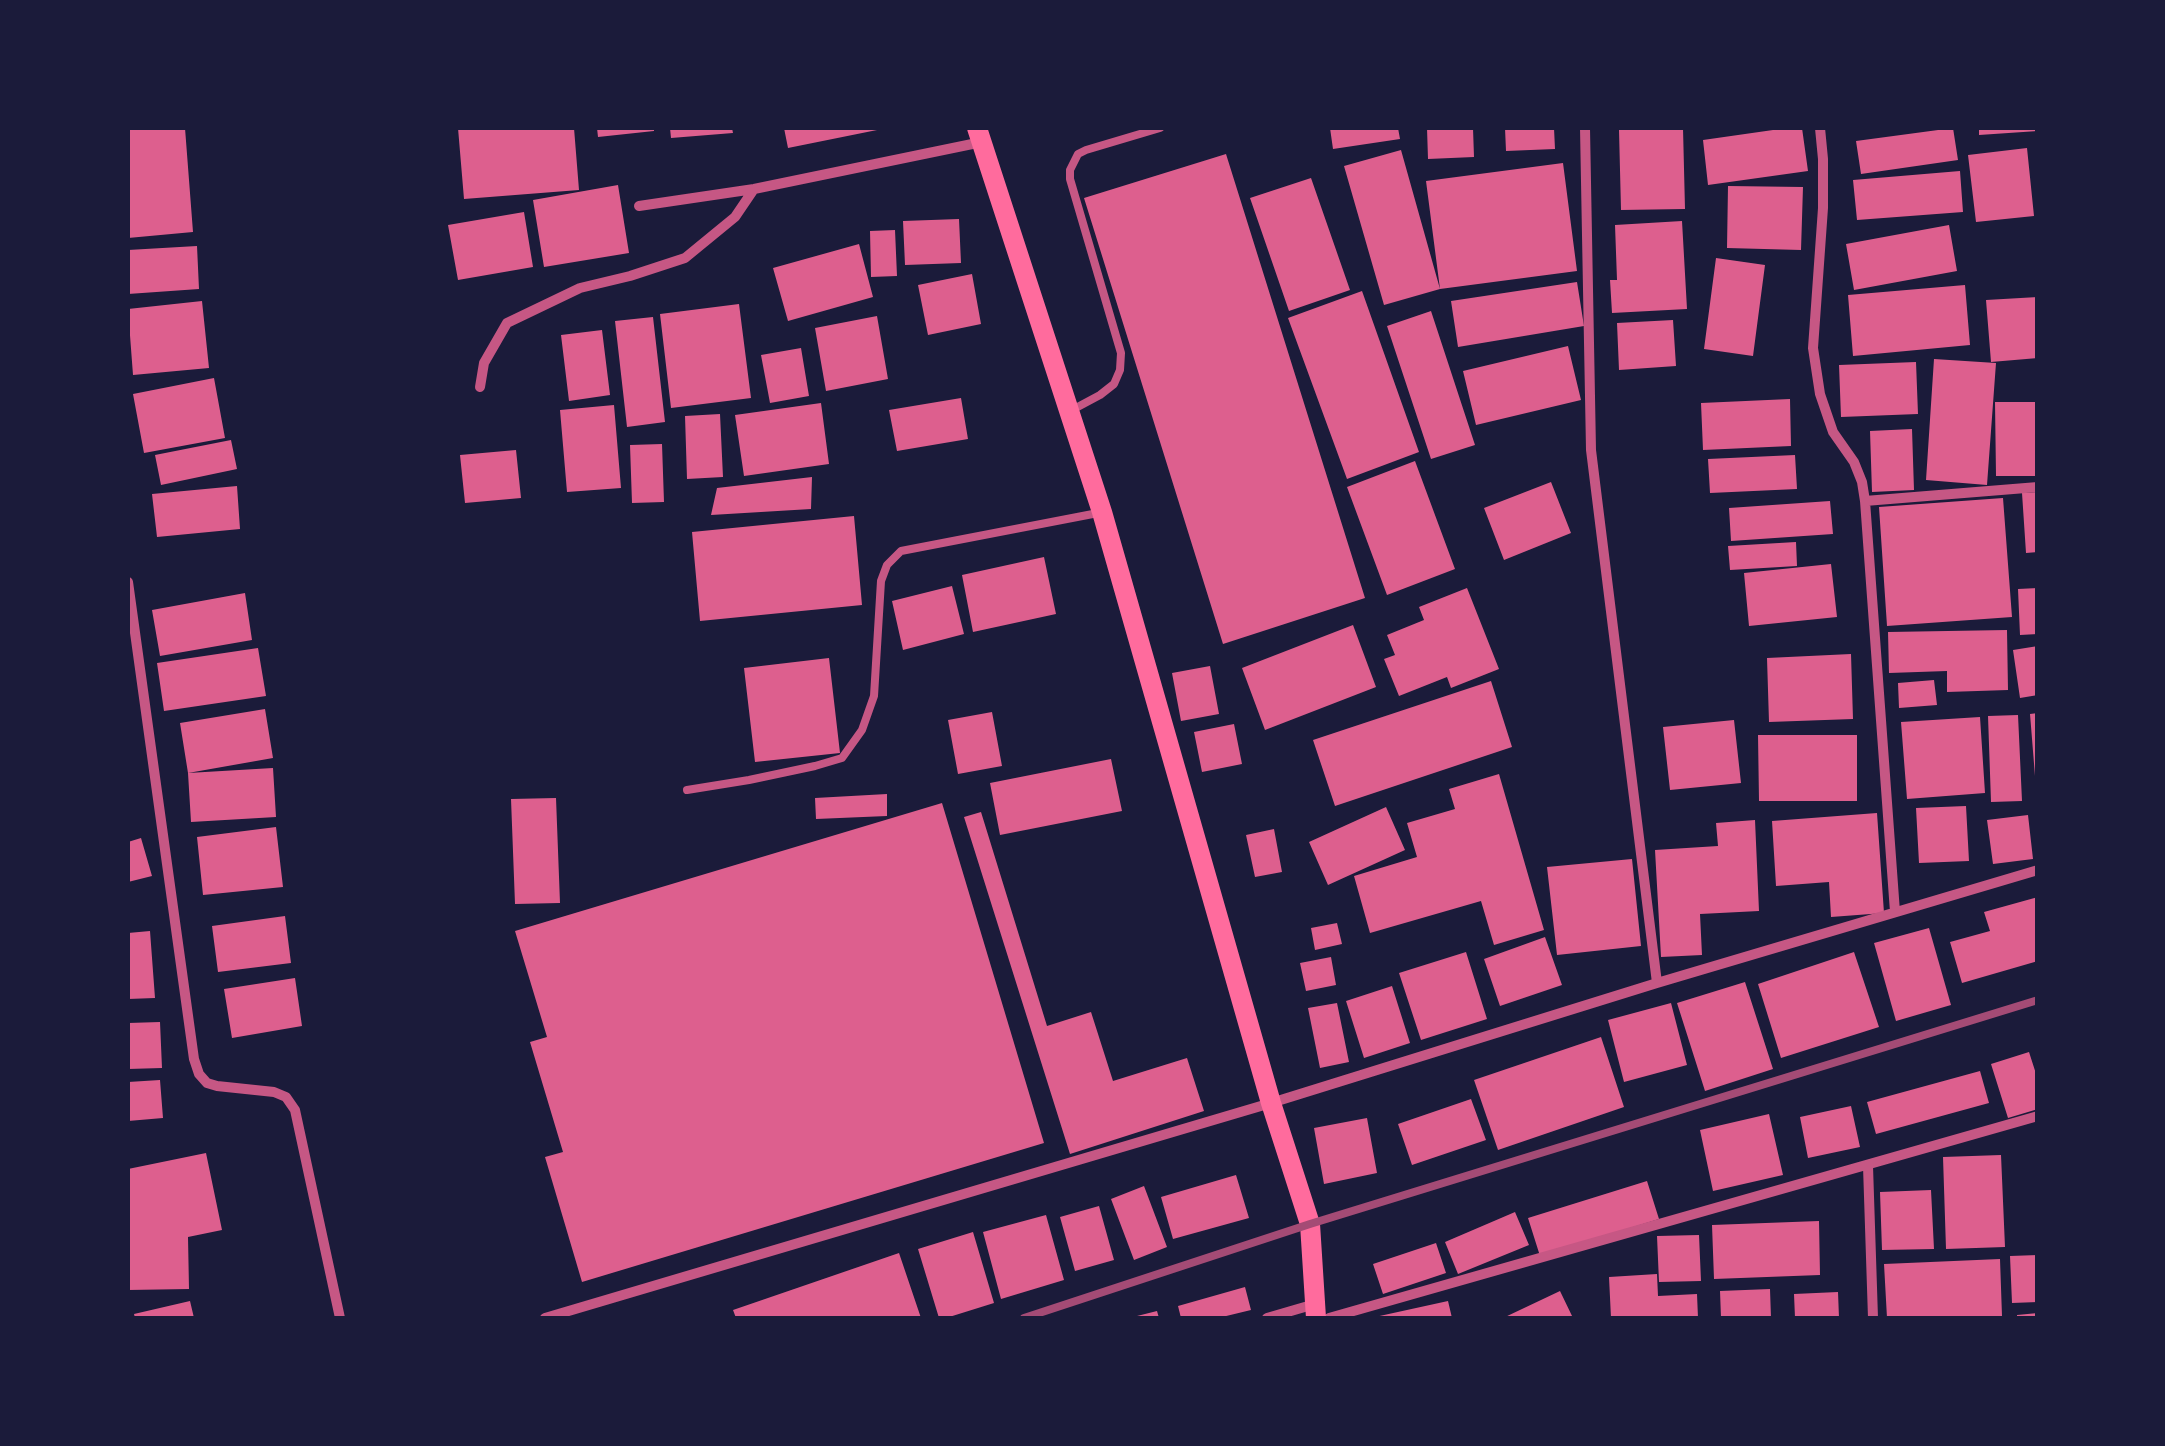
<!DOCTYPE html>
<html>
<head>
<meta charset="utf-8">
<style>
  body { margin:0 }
  #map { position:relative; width:2165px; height:1446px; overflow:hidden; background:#1b1b3a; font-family:"Alegreya Sans",sans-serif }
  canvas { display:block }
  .frame { position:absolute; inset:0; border:130px solid #1b1b3a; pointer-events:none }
</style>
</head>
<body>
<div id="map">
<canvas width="2165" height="1446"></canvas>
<div class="frame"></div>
</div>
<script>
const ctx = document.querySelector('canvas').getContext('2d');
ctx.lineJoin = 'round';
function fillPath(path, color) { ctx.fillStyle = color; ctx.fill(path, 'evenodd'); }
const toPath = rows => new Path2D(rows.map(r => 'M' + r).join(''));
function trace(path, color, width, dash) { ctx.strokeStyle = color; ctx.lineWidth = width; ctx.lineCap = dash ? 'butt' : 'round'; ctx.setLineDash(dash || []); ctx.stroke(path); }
fillPath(toPath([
  [128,128,185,128,193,232,128,238],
  [458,128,574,128,579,190,464,199],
  [597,128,654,128,654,131,598,137],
  [670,128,732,128,733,133,671,138],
  [784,128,881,128,882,129,788,148],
  [1330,128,1398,128,1400,139,1333,149],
  [1427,128,1473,128,1474,157,1428,159],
  [1505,128,1554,128,1555,149,1506,151],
  [1683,128,1685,209,1621,210,1619,130],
  [1787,128,1802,128,1808,171,1708,185,1703,140],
  [1953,128,1958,160,1861,174,1856,141],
  [1979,128,2038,128,2038,131,1979,135],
  [2027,148,2034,216,1976,222,1968,155],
  [1401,150,1440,289,1384,305,1344,166],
  [1226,154,1365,598,1223,644,1084,198],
  [1563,163,1577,271,1440,289,1426,181],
  [1960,171,1963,212,1857,220,1853,180],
  [1311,178,1350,290,1289,311,1250,198],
  [618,185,629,253,544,267,533,200],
  [1728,186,1803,187,1801,250,1727,248],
  [524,212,533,267,458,280,448,225],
  [959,219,961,263,905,265,903,221],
  [1682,221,1687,309,1612,313,1610,280,1617,280,1615,225],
  [1949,225,1957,271,1854,290,1846,244],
  [895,230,897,276,871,277,870,231],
  [859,244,873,297,788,321,773,268],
  [197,246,199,289,128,294,128,250],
  [1716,258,1765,265,1753,356,1704,349],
  [972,274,981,324,928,335,918,285],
  [1577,282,1584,326,1458,347,1451,301],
  [1965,285,1970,345,1853,356,1848,295],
  [1362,291,1419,452,1347,479,1288,318],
  [2038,297,2038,358,1991,362,1986,300],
  [202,301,209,368,133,375,128,309],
  [739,304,751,398,671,408,660,314],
  [1431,311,1475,445,1431,459,1387,326],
  [877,316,888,379,826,391,815,328],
  [653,317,665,422,627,427,615,321],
  [1673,320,1676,366,1619,370,1617,323],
  [602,330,610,395,569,401,561,335],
  [1568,346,1581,400,1476,425,1463,371],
  [801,348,809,396,770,403,761,355],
  [1934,359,1996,363,1987,485,1926,480],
  [1916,362,1918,414,1841,417,1839,365],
  [214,378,225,438,144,453,133,394],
  [961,398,968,439,897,451,889,410],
  [1790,399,1791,446,1703,450,1701,403],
  [1995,402,2038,402,2038,476,1996,476],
  [821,403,829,464,744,476,735,415],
  [614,405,621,488,567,492,560,410],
  [720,414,723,477,687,479,685,416],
  [1912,429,1914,490,1872,492,1870,431],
  [231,440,237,469,161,485,155,455],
  [662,444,664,502,632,503,630,445],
  [516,450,521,498,465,503,460,455],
  [1795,455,1797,489,1710,493,1708,459],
  [1415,461,1455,569,1387,595,1347,487],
  [812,477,811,509,711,515,717,488],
  [1551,482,1571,533,1504,560,1484,508],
  [237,486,240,529,157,537,152,494],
  [2038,492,2038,552,2026,553,2022,493],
  [2003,498,2012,617,1887,626,1879,507],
  [1830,501,1833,534,1731,541,1729,508],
  [854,516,862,605,700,621,692,532],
  [1796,542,1797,566,1730,570,1728,546],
  [1044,557,1056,614,973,632,962,575],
  [1831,564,1837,617,1749,626,1744,573],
  [952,586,964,634,903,650,892,601],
  [1467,588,1499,669,1451,688,1447,677,1399,696,1384,659,1395,655,1387,635,1424,620,1419,607],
  [2038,588,2038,634,2020,635,2018,589],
  [245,593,252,640,160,656,152,610],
  [1353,625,1376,687,1265,730,1242,668],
  [2007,630,2008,690,1947,692,1947,671,1889,673,1888,632],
  [2038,646,2038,695,2020,698,2013,650],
  [258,648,266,696,164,711,157,663],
  [1851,654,1853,719,1769,722,1767,658],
  [829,658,840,753,755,762,744,668],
  [1210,666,1219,714,1181,721,1172,673],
  [1934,680,1937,705,1899,708,1898,683],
  [1491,681,1512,747,1335,806,1313,740],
  [265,709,273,758,188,773,180,723],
  [992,712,1002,766,958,774,948,720],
  [2038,713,2038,776,2035,776,2030,714],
  [2018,715,2022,801,1991,802,1988,716],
  [1980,717,1985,793,1907,799,1901,722],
  [1734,720,1741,783,1670,790,1663,727],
  [1234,724,1242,764,1202,772,1194,732],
  [1758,735,1857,735,1857,801,1759,801],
  [1111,759,1122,811,1000,835,990,783],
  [273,768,276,817,191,822,188,773],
  [1499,774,1544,930,1494,945,1481,901,1370,933,1354,876,1417,857,1407,823,1455,809,1449,789],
  [887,794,887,816,816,819,815,798],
  [556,798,560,903,515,904,511,799],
  [942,803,1044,1143,582,1282,545,1157,563,1152,530,1042,547,1037,515,931],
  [1966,806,1969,861,1919,863,1916,808],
  [1386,807,1405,850,1328,885,1309,842],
  [981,812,1047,1026,1091,1012,1113,1081,1187,1058,1204,1111,1070,1154,964,817],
  [1877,813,1884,913,1831,917,1829,882,1776,886,1772,821],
  [2028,815,2033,859,1993,864,1987,820],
  [1755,820,1759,911,1700,914,1702,955,1661,957,1655,850,1718,846,1716,823],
  [276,827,283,887,203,895,197,837],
  [1274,829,1282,872,1255,877,1246,835],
  [141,838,152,876,128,882,128,842],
  [1632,859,1641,946,1557,955,1547,867],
  [2038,897,2038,961,1962,983,1950,942,1990,931,1984,912],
  [285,916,291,963,218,972,212,926],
  [1337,923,1342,944,1315,950,1311,928],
  [1929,928,1951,1005,1896,1021,1874,943],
  [150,931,155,998,128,999,128,933],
  [1545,937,1562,985,1500,1006,1484,959],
  [1466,952,1487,1019,1421,1040,1399,973],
  [1854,952,1879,1027,1781,1058,1758,984],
  [1331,957,1336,985,1306,991,1300,963],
  [295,978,302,1026,232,1038,224,989],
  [1745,982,1773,1069,1705,1091,1677,1003],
  [1392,986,1410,1043,1364,1058,1346,1001],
  [1337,1003,1349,1062,1320,1068,1308,1008],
  [1671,1003,1687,1065,1624,1082,1608,1020],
  [160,1022,162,1068,128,1069,128,1023],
  [1601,1037,1624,1107,1498,1150,1474,1080],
  [2029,1052,2038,1080,2038,1109,2008,1118,1991,1064],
  [1980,1071,1989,1103,1876,1134,1867,1102],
  [160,1080,163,1118,128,1121,128,1082],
  [1471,1099,1486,1140,1412,1165,1398,1124],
  [1851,1106,1860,1147,1808,1158,1800,1117],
  [1769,1114,1783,1175,1713,1191,1700,1130],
  [1367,1118,1377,1173,1324,1184,1314,1128],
  [206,1153,222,1230,188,1237,189,1289,128,1290,128,1169],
  [2001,1155,2005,1247,1946,1249,1943,1157],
  [1236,1175,1249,1218,1173,1239,1161,1197],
  [1647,1181,1659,1219,1540,1256,1528,1218],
  [1144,1186,1167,1247,1134,1260,1111,1199],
  [1931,1190,1934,1249,1882,1250,1880,1192],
  [1099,1206,1114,1260,1075,1271,1060,1217],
  [1515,1212,1529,1245,1458,1274,1445,1242],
  [1046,1215,1064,1280,1001,1299,983,1232],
  [1819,1221,1820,1275,1714,1279,1712,1225],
  [973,1232,994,1303,946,1318,939,1318,918,1249],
  [1699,1235,1701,1281,1659,1282,1657,1236],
  [1436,1243,1446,1273,1383,1294,1373,1264],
  [899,1253,921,1318,736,1318,733,1310],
  [2038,1255,2038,1302,2012,1303,2010,1256],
  [2000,1259,2002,1316,1887,1318,1884,1264],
  [1657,1274,1658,1296,1697,1294,1698,1318,1611,1318,1609,1277],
  [1245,1287,1251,1310,1218,1318,1181,1318,1178,1306],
  [1770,1289,1771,1318,1721,1318,1720,1291],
  [1560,1291,1573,1318,1503,1318],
  [1838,1292,1839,1318,1795,1318,1794,1294],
  [190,1301,194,1318,135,1318,134,1314],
  [1448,1301,1452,1318,1376,1318,1375,1317],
  [1157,1311,1159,1318,1133,1318,1133,1317],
  [2038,1313,2038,1318,2017,1318,2017,1315]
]), '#dd5f8e');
trace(toPath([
  [1072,410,1100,395,1114,384,1120,370,1121,353,1070,179,1070,170,1078,154,1086,150,1160,128],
  [687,790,749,780,815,766,842,758,862,730,874,696,881,581,887,565,901,551,1098,513]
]), '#c65784', 8);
trace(toPath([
  [1585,128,1591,450,1657,983],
  [1820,128,1823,159,1823,208,1813,348,1820,394,1833,432,1854,462,1862,482,1865,501,1895,912],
  [639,206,754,189,982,142],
  [480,387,484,363,507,323,580,288,630,276,685,258,735,217,754,189],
  [1865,501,2038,487],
  [128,582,194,1059,199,1074,207,1083,217,1086,274,1092,286,1097,295,1110,340,1318],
  [1868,1166,1873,1318],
  [545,1318,1271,1103,1657,983,2038,870],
  [1267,1318,1315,1304],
  [1329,1318,2038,1116]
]), '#c65784', 10);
trace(toPath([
  [977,128,1102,512,1271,1103,1310,1224,1316,1318]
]), '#ff6b9d', 20);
trace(toPath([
  [1024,1318,1310,1224,2038,1000]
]), '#a44b75', 8);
</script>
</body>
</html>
